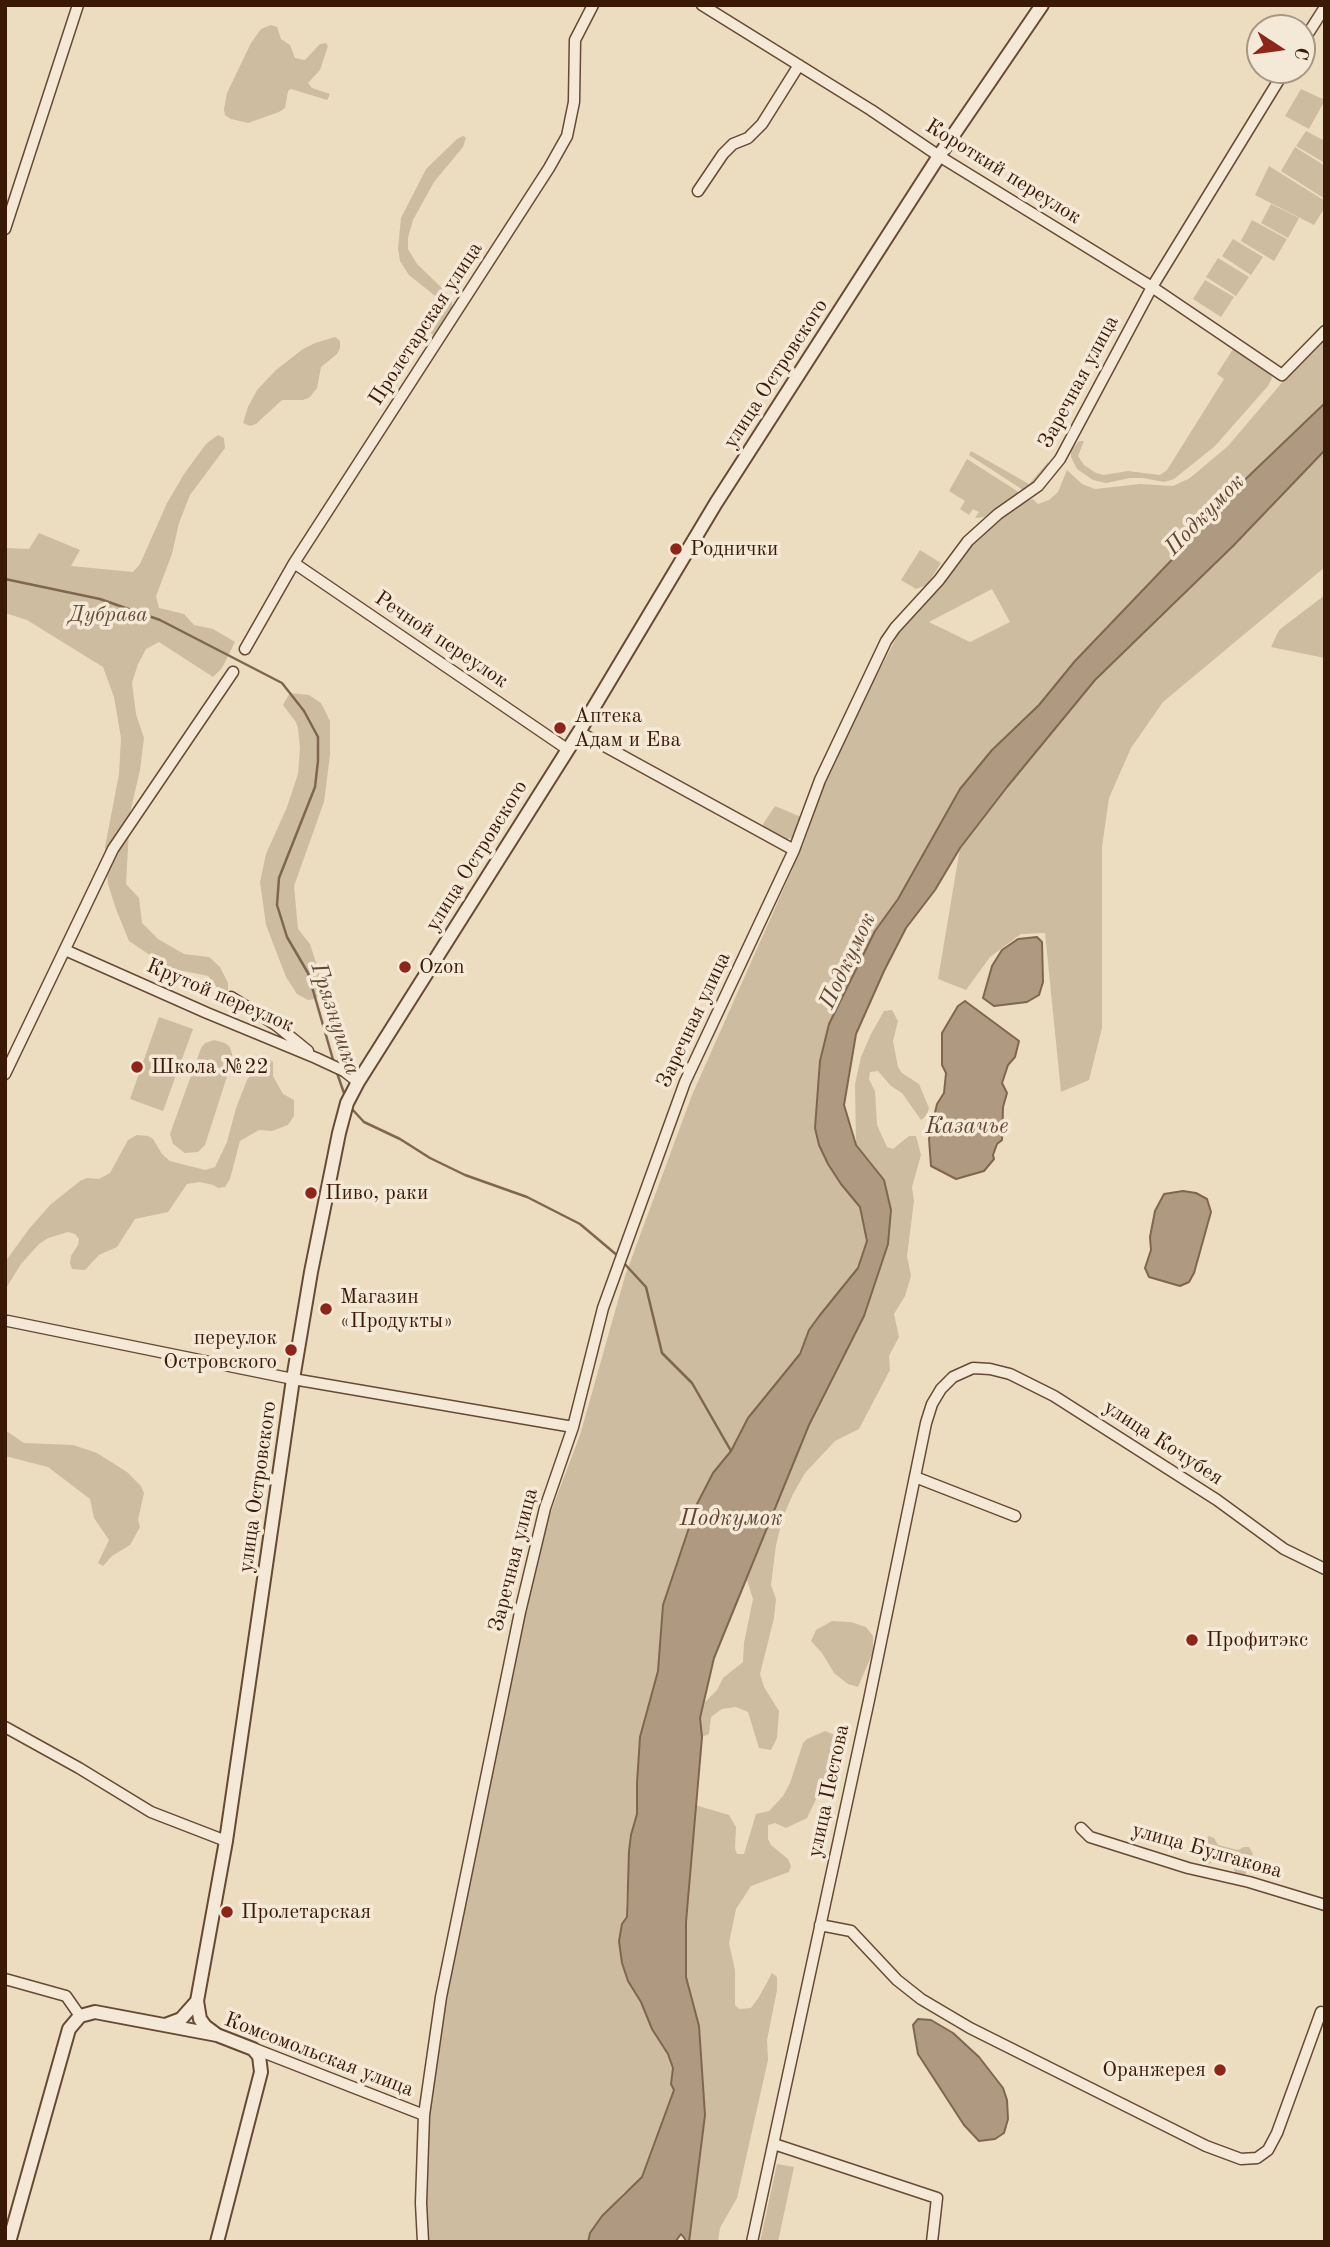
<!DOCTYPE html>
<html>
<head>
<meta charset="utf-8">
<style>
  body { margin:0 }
  #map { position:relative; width:1330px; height:2247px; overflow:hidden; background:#ecddc0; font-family:"Old Standard TT",serif }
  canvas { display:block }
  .frame { position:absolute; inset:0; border:7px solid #3a1906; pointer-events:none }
  .north { position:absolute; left:1246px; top:14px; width:70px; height:70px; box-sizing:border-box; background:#f3e9d6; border:2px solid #a99683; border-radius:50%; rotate:103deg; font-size:19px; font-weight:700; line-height:28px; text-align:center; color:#3a1906 }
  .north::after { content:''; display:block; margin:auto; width:24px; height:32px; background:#8f2418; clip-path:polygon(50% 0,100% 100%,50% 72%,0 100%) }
</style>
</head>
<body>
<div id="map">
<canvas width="1330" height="2247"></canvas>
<div class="frame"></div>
<div class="north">С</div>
</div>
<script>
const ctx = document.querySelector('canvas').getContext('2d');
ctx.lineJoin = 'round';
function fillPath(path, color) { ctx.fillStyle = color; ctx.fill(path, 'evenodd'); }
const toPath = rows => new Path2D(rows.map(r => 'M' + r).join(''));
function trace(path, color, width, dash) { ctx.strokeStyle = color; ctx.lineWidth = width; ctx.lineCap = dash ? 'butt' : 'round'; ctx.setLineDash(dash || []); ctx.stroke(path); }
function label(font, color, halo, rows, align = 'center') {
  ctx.font = font + ' "Old Standard TT",serif'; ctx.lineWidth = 7; ctx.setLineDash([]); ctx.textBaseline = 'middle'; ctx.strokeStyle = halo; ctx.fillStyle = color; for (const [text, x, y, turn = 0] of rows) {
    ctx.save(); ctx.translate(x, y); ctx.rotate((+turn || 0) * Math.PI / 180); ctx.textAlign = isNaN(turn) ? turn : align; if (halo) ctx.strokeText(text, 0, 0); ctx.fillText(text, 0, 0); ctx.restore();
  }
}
fillPath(toPath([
  [271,25,277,27,281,39,290,45,295,58,305,60,320,44,326,43,328,46,320,70,308,83,312,88,330,94,327,100,291,89,288,91,285,108,279,112,248,123,231,119,225,115,224,109,227,93,251,43,261,29],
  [1301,89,1325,100,1309,129,1285,116],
  [1306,131,1325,141,1325,163,1296,146],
  [463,136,466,138,463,147,434,182,413,220,408,238,408,249,417,264,444,290,452,301,452,308,444,324,433,335,431,333,437,316,439,299,409,275,400,261,398,248,401,218,426,169,457,139],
  [1295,147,1325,166,1325,199,1281,171],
  [1269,166,1325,201,1325,207,1314,225,1255,195],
  [1271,204,1299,218,1288,238,1261,223],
  [1252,220,1287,239,1274,261,1241,241],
  [1233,239,1263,257,1251,275,1222,256],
  [1218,258,1249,277,1236,296,1206,277],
  [1205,280,1234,297,1221,317,1193,299],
  [1325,336,1325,403,1206,517,1186,545,1075,661,1039,705,960,789,897,899,875,931,846,987,820,1061,815,1128,841,1184,860,1207,867,1241,864,1252,858,1268,809,1330,800,1354,748,1418,731,1451,713,1473,697,1504,663,1605,658,1671,640,1737,637,1783,637,1814,631,1835,626,1901,628,1981,641,2002,652,2029,668,2054,673,2068,671,2077,674,2090,642,2177,635,2186,623,2193,590,2233,588,2242,427,2242,424,2189,428,2117,447,1987,526,1602,550,1514,580,1435,625,1276,692,1095,804,843,825,781,844,738,903,625,913,611,929,599,942,585,963,553,992,521,1019,503,1033,499,1038,504,1049,500,1058,492,1067,470,1082,484,1095,489,1140,484,1173,486,1190,478,1228,446,1285,379],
  [992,589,1010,622,970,642,929,622],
  [335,337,340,341,340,348,337,354,321,367,317,388,309,398,303,400,282,400,256,424,250,426,243,423,248,407,257,390,276,370,303,349,315,343],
  [1233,349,1245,354,1270,372,1272,378,1268,386,1215,446,1174,479,1164,482,1143,478,1130,478,1106,483,1093,480,1077,469,1071,457,1071,451,1079,441,1084,441,1078,456,1084,465,1096,473,1104,475,1128,471,1160,475,1167,470,1224,379,1217,374],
  [218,435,224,438,225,448,190,495,179,523,172,554,156,596,159,608,184,614,194,625,213,629,235,642,222,668,213,677,159,642,146,649,138,664,132,683,136,714,144,738,140,770,130,813,126,884,139,898,142,923,158,939,184,954,209,957,220,967,228,983,228,1001,224,1001,215,984,208,976,169,968,129,941,116,909,108,884,105,847,119,774,121,738,114,697,103,667,27,620,5,613,5,548,29,549,39,533,80,550,71,566,133,572,140,564,167,503,184,474,206,444],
  [1325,450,1325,567,1163,702,1131,748,1109,798,1102,847,1102,1028,1089,1080,1061,1092,1045,933,1021,934,990,957,966,990,938,979,960,848,1007,787,1095,680,1233,546],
  [971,451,1029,484,1048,462,1047,470,1026,491,1023,490,969,455],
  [967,459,1017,491,1019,494,985,517,975,518,979,512,973,509,969,515,960,509,965,501,949,491],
  [920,550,941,563,927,585,916,589,901,580],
  [1325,595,1325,658,1271,647,1279,630],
  [290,693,309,695,321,703,330,721,330,755,324,802,294,886,298,929,310,944,322,982,319,995,315,999,308,1000,297,994,286,977,266,925,260,882,266,854,287,807,298,774,300,748,298,728,296,722,283,705],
  [775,806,801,817,803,820,794,838,785,839,763,828,763,824],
  [892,1010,898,1021,893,1041,898,1067,902,1073,919,1084,929,1108,927,1115,921,1120,902,1093,891,1086,878,1071,870,1072,869,1079,875,1091,877,1125,887,1147,893,1149,909,1136,916,1136,921,1155,912,1187,914,1201,907,1256,911,1276,905,1296,894,1314,899,1337,889,1356,890,1370,859,1429,835,1441,805,1473,793,1494,783,1517,776,1545,771,1585,776,1599,774,1618,760,1674,764,1687,779,1711,777,1738,771,1750,759,1748,748,1712,736,1707,722,1709,711,1717,709,1734,702,1737,700,1718,705,1702,717,1690,723,1678,743,1662,744,1643,753,1599,747,1580,809,1425,864,1316,888,1244,884,1180,856,1145,855,1084,861,1057,871,1034,884,1011],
  [159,1017,193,1029,163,1111,130,1099],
  [214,1040,225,1043,230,1047,233,1058,205,1145,198,1152,185,1153,173,1144,170,1134,201,1048,205,1043],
  [266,1057,273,1062,273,1076,283,1094,294,1100,294,1116,288,1125,272,1131,259,1130,240,1141,230,1179,225,1187,218,1188,213,1185,200,1182,187,1184,168,1212,135,1219,117,1247,99,1255,85,1270,72,1269,70,1263,71,1256,78,1245,79,1239,75,1234,68,1232,48,1238,39,1244,21,1264,5,1290,5,1262,29,1229,50,1205,80,1181,87,1178,99,1179,110,1173,128,1140,137,1135,148,1136,153,1139,162,1154,170,1161,205,1170,215,1167,227,1142,236,1108,247,1080],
  [5,1430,24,1443,73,1445,97,1453,127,1472,141,1486,144,1493,138,1520,140,1527,130,1545,112,1556,103,1566,98,1563,109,1540,94,1518,90,1499,48,1467,5,1456],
  [832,1621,851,1622,866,1627,873,1636,873,1652,858,1687,848,1684,834,1673,822,1653,811,1641,816,1630],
  [825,1731,842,1738,845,1751,835,1783,826,1793,819,1793,807,1818,786,1828,775,1823,768,1825,768,1839,771,1845,788,1859,791,1866,789,1872,751,1886,736,1909,729,1943,735,1970,735,2005,739,2009,751,2008,759,1997,772,1973,777,1977,777,1990,767,2040,768,2060,737,2198,720,2228,718,2242,689,2242,705,2115,699,2026,686,1977,686,1922,695,1805,729,1815,736,1827,735,1848,737,1854,744,1854,756,1814,769,1811,783,1796,790,1783,803,1743,807,1739],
  [1209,1836,1214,1838,1218,1845,1238,1850,1244,1847,1249,1847,1253,1854,1245,1875,1235,1873,1233,1865,1213,1860,1210,1864,1200,1862,1200,1853,1205,1839],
  [777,2164,794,2167,778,2242,760,2242]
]), '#cebca0');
const water = toPath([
  [1325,403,1325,450,1233,546,1095,680,1007,787,960,848,935,890,906,928,884,971,856,1034,844,1105,856,1145,884,1180,891,1210,888,1244,864,1316,809,1425,714,1658,700,1718,702,1737,686,1922,686,1977,699,2026,705,2115,689,2242,685,2242,685,2239,681,2234,675,2242,588,2242,590,2233,602,2216,642,2177,674,2090,671,2084,673,2068,668,2054,652,2029,641,2002,628,1981,622,1963,619,1941,622,1924,627,1917,629,1851,631,1835,637,1814,637,1783,640,1737,658,1671,663,1605,697,1504,713,1473,731,1451,748,1418,800,1354,809,1330,820,1315,858,1268,867,1241,860,1207,841,1184,828,1164,819,1145,815,1128,820,1061,829,1024,875,931,898,899,960,789,992,750,1039,705,1075,661,1186,545,1206,517,1325,403],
  [1037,937,1042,942,1043,982,1039,995,1027,1002,994,1006,983,998,992,966,1002,950,1018,939,1037,937],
  [965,1001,1019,1041,1015,1057,1008,1065,1002,1083,1007,1093,1003,1107,1002,1140,997,1144,993,1155,994,1159,984,1171,956,1179,931,1166,929,1139,937,1104,944,1093,946,1073,942,1065,942,1033,958,1006,965,1001],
  [1183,1191,1196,1193,1207,1199,1211,1212,1194,1273,1189,1282,1180,1286,1149,1277,1145,1268,1151,1250,1150,1237,1155,1211,1164,1194,1183,1191],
  [918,2019,931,2020,953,2033,979,2057,1003,2088,1007,2100,1008,2119,1004,2133,995,2139,979,2141,964,2125,918,2054,913,2025,918,2019]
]);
fillPath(water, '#af9a81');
trace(water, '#806650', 2);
trace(toPath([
  [5,579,100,599,160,620,282,683,304,711,318,737,318,761,315,787,279,878,277,905,287,937,308,973,334,1063],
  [337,1073,345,1096],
  [351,1108,364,1122,400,1139,430,1158,465,1175,527,1197,580,1224,618,1256],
  [622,1261,646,1287,662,1353,692,1383,731,1451]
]), '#806650', 2.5);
const minor = toPath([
  [702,5,871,110,939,156,1152,287,1282,375,1325,331],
  [1302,43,1325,7],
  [698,191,723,154,733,144,748,138,762,124,799,65],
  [5,229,78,5],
  [294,563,567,749],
  [245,649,294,563,549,168,567,136,574,102,575,40,593,5],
  [579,732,794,850],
  [65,950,207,1013,316,1058,344,1071,358,1082],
  [231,997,276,1025,308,1051],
  [5,1074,113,849,233,672],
  [8,1321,293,1379,573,1427],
  [915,1477,1015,1516],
  [5,1727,79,1768,151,1812,226,1841],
  [1081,1828,1090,1837,1188,1868,1249,1882,1325,1905],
  [820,1925,851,1931,897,1980,921,1999,970,2028,1206,2146,1241,2159,1257,2158,1268,2150,1277,2133,1321,2012],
  [5,1979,66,1996,80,2016],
  [255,2049,424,2115],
  [774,2144,937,2198,932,2242],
  [423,2242,421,2203,424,2115,441,1997,520,1612,545,1508,573,1427,603,1308,685,1082,794,850,820,780,886,641,895,628,939,580,968,541,998,514,1038,486,1060,459,1152,287,1285,70],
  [752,2242,869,1700,926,1423,932,1404,941,1389,953,1377,973,1368,990,1369,1010,1374,1054,1396,1217,1500,1284,1549,1325,1569]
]);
const tertiary = toPath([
  [165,2025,181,2019,197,2001],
  [217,2035,205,2026,200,2019,197,2001,226,1841,293,1379,311,1272,339,1133,347,1103,358,1082,579,732,716,503,939,156,1042,5],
  [9,2242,69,2029,80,2016,95,2012,217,2035,253,2049,259,2056,261,2072,217,2242]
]);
trace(minor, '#664a34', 13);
trace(tertiary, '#664a34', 16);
trace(minor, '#f3e9d6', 10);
trace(tertiary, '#f3e9d6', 12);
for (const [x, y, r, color] of [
  [676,549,7,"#8f2418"],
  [560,728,7,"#8f2418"],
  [405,967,7,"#8f2418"],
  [137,1067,7,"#8f2418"],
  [311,1193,7,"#8f2418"],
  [326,1309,7,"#8f2418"],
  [291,1350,7,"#8f2418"],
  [1192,1640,7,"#8f2418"],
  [227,1912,7,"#8f2418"],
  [1220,2070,7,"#8f2418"]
]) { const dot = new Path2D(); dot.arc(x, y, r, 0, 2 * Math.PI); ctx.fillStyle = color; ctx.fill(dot); trace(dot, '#f3e9d6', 2.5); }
label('21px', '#3a1906', '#f3e9d6', [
  ["Короткий переулок",1003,172,32],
  ["Пролетарская улица",426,324,-57],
  ["улица Островского",776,374,-57],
  ["Заречная улица",1079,382,-62],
  ["Речной переулок",441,640,34],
  ["улица Островского",477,856,-58],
  ["Крутой переулок",220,996,23],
  ["Заречная улица",694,1020,-65],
  ["улица Кочубея",1163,1443,33],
  ["улица Островского",258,1487,-82],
  ["Заречная улица",514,1560,-76],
  ["улица Пестова",829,1791,-78],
  ["улица Булгакова",1207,1851,16],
  ["Комсомольская улица",319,2055,21]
]);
label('21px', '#3a1906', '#f3e9d6', [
  ["Роднички",690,549],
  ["Аптека",574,716],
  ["Адам и Ева",574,740],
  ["Ozon",419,967],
  ["Школа №22",151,1067],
  ["Пиво, раки",325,1193],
  ["Магазин",340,1297],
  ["«Продукты»",340,1321],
  ["переулок",277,1338,"right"],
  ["Островского",277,1362,"right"],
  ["Профитэкс",1206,1640],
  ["Пролетарская",241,1912],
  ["Оранжерея",1206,2070,"right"]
], 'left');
label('italic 21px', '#664a34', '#f3e9d6', [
  ["Дубрава",108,615]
]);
label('italic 23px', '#634631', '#f3e9d6', [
  ["Подкумок",1205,515,-46],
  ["Подкумок",848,961,-65],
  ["Грязнушка",335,1019,72],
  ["Казачье",967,1127],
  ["Подкумок",731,1519]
]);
</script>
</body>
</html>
